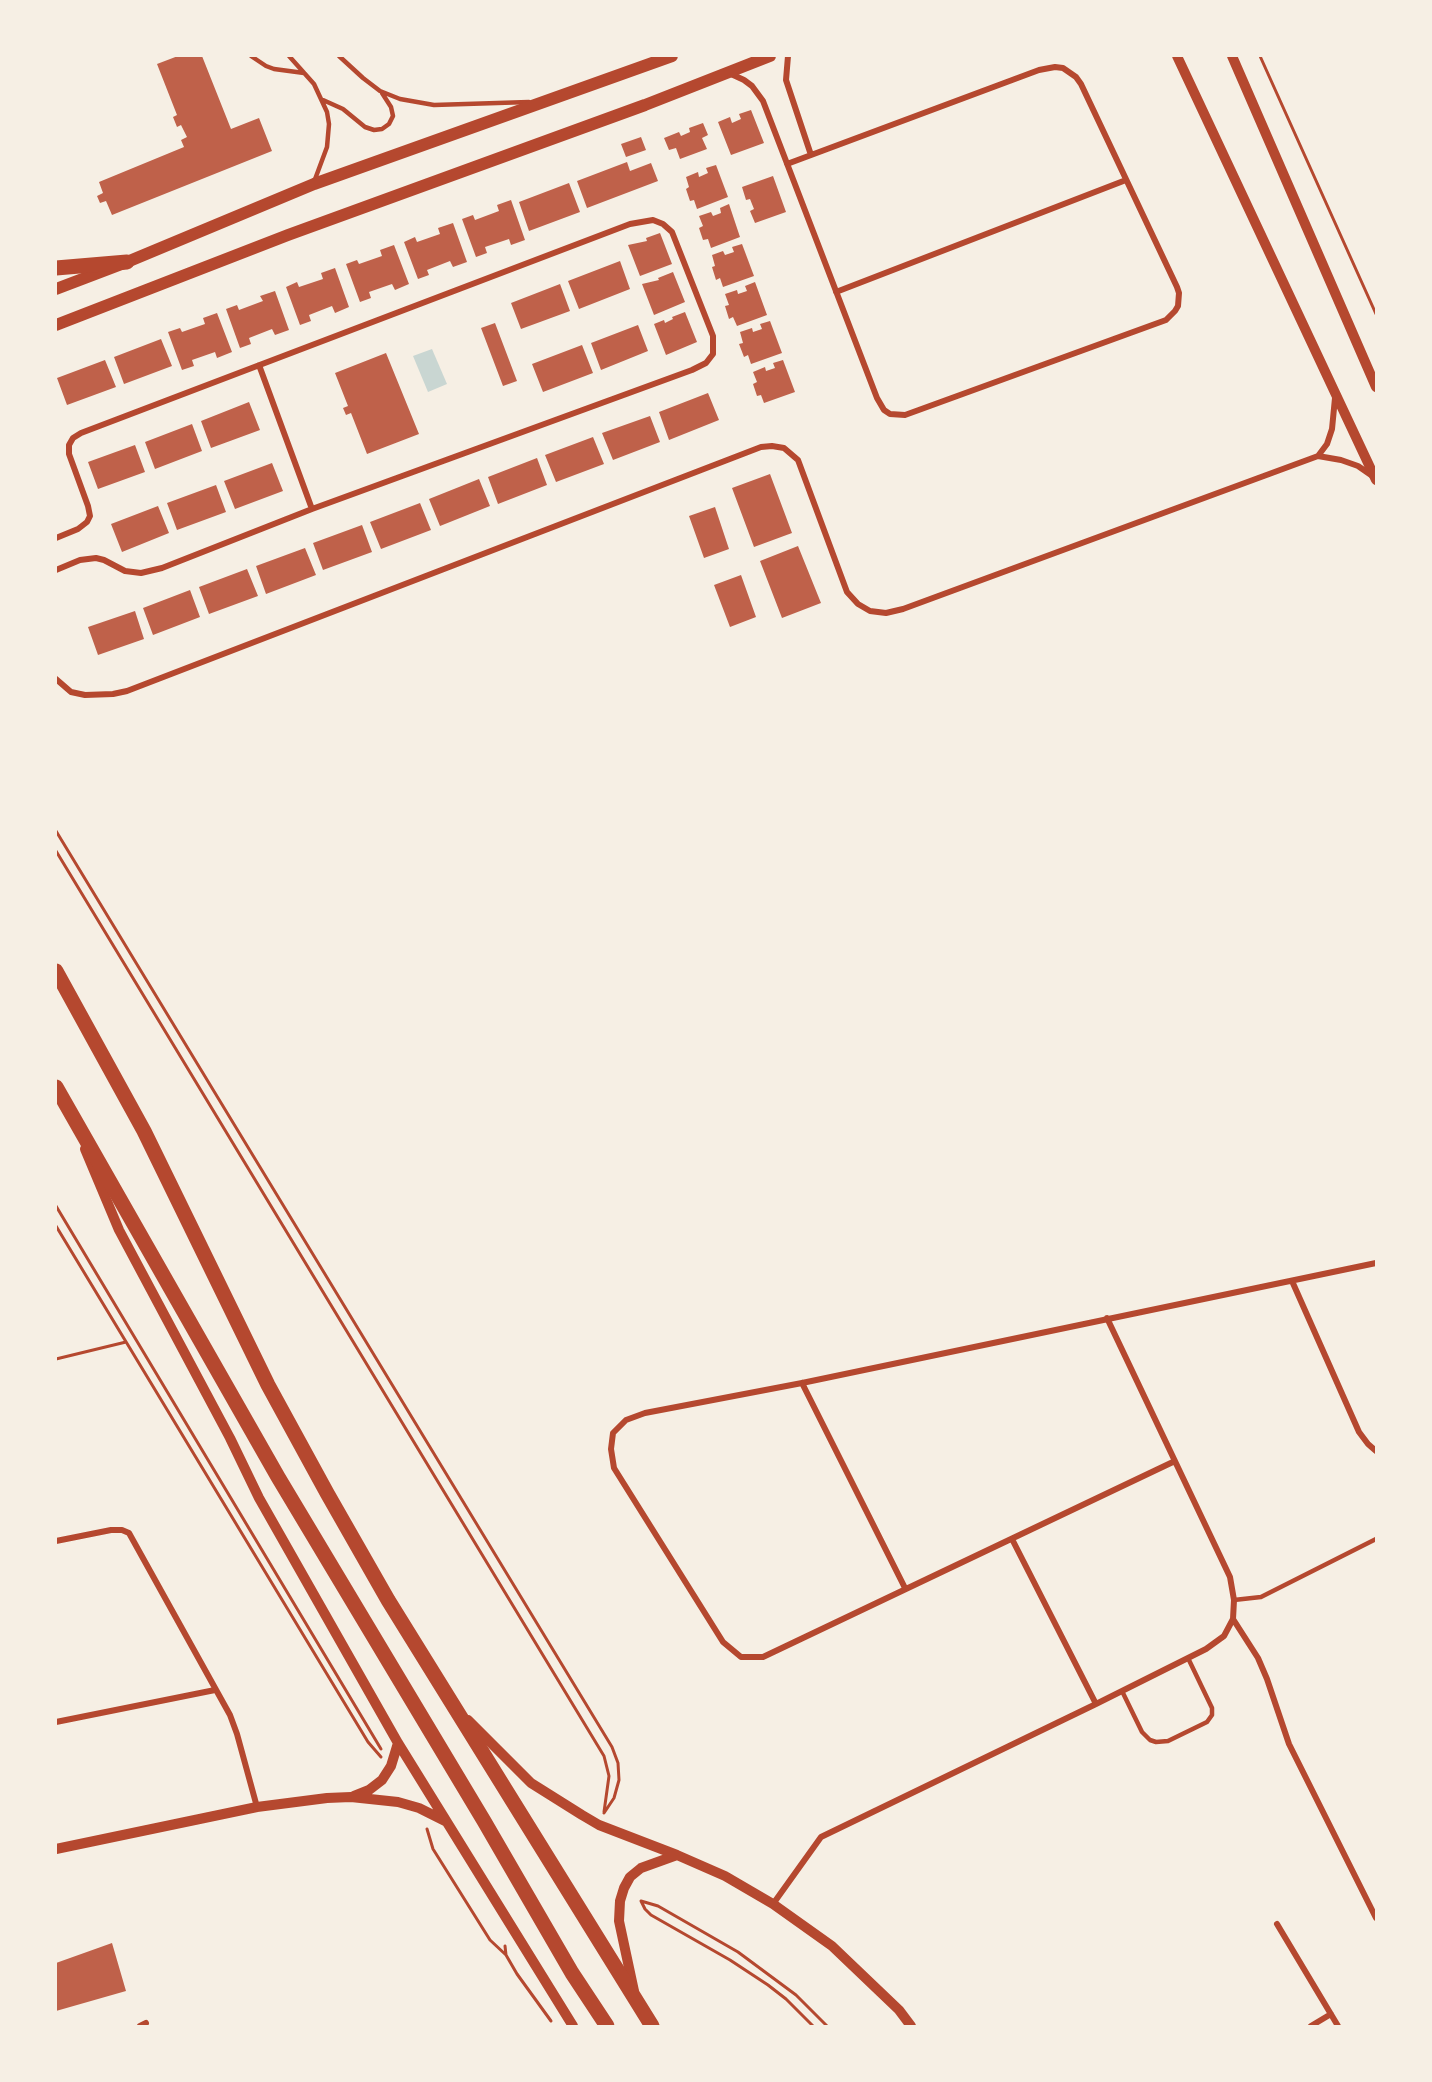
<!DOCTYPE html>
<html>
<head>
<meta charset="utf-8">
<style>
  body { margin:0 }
  #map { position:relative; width:1432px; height:2082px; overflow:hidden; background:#f6efe4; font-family:Jost,sans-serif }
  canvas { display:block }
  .frame { position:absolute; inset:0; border:57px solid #f6efe4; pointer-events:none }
</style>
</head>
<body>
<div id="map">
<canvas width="1432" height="2082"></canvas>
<div class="frame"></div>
</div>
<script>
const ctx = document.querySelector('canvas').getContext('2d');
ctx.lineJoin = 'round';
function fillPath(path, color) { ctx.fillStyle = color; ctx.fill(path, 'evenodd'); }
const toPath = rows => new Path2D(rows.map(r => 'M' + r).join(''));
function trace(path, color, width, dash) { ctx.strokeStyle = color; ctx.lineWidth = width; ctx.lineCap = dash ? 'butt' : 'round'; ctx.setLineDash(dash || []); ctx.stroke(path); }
fillPath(toPath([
  [432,349,447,384,428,392,413,356]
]), '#c9d6d2');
fillPath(toPath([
  [178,56,202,56,231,129,259,118,272,151,112,215,106,201,100,203,97,196,103,193,99,182,184,147,181,140,187,137,181,125,177,127,173,117,177,115,157,64],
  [751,110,764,143,731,155,718,122,730,117,732,123,741,119,739,114],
  [703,123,708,135,702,138,707,149,680,159,676,148,669,150,664,138,679,132,681,136,690,132,689,128],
  [641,137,646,150,626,157,621,144],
  [627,162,630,171,651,163,658,181,587,208,577,181],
  [716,165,728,197,697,209,694,200,690,201,686,189,689,187,686,177,698,172,699,177,708,173,706,168],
  [773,176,786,212,755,223,750,211,754,209,750,199,746,200,742,187],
  [569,183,580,212,529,231,519,202],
  [511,200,525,240,511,245,509,239,485,247,487,253,476,257,462,219,473,215,475,220,499,211,497,205],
  [729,204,740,237,711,248,708,239,703,240,699,228,703,226,699,216,711,212,713,216,721,213,720,208],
  [453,223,467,262,453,267,450,261,427,270,429,275,418,279,404,242,415,237,417,242,440,234,438,228],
  [660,233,672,264,640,276,628,245,647,241,646,238],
  [742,244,754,276,723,287,720,278,716,280,712,267,715,266,712,255,723,251,725,255,734,252,732,247],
  [394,245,409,284,395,290,392,284,369,292,371,298,360,302,346,264,357,260,359,264,382,256,380,250],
  [620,261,630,289,579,309,568,281],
  [335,268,349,307,335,313,332,306,309,315,311,321,300,325,286,287,297,282,299,287,323,279,321,273],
  [673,272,685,302,654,315,642,284,659,280,658,278],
  [755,282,767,315,737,326,733,317,729,319,725,306,729,305,725,294,737,290,738,294,747,291,745,286],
  [560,284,570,311,521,329,511,303],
  [275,291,289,330,275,335,272,329,249,338,251,344,240,348,226,309,237,305,239,310,263,301,260,296],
  [685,312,697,342,666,355,654,324,664,320,665,323,673,319,672,317],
  [217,313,232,352,217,358,215,352,192,360,194,366,182,370,168,332,180,328,182,332,205,324,203,318],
  [770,321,782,353,751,364,748,355,744,357,739,344,743,343,740,332,752,328,753,332,762,329,760,324],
  [495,323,517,381,503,386,481,328],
  [638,325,648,351,601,370,591,343],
  [161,339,172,366,124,384,114,357],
  [582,345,593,373,543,392,532,364],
  [386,353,419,434,367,454,351,413,346,415,343,408,348,406,335,373],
  [105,360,116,387,67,405,57,378],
  [783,360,795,392,764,403,761,395,757,396,753,384,757,382,753,372,765,367,766,371,775,368,773,363],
  [708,393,719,420,669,440,659,412],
  [249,402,260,430,211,448,201,421],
  [650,416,660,442,613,460,602,433],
  [192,424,202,451,155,469,145,442],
  [593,437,604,464,556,482,545,455],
  [135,445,145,472,98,489,88,462],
  [537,458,547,485,498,504,488,477],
  [272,463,283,491,235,509,224,481],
  [770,474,792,533,754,547,732,488],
  [479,479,490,506,440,526,429,499],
  [216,485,226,512,177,530,167,503],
  [420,503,431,530,381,549,370,522],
  [158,506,169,533,122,552,111,524],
  [715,507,729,549,704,558,689,516],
  [362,525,372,552,323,570,313,543],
  [798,546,821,603,782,618,760,561],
  [305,548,316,575,266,594,256,566],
  [247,569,258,596,209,614,199,587],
  [741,575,756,617,730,627,714,585],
  [190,590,200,617,153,635,143,608],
  [135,611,144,639,98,655,88,627],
  [112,1943,126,1991,56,2011,56,1963]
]), '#bf614a');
trace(toPath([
  [1260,56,1376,314],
  [56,831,612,1747,618,1763,619,1780,614,1798,604,1813],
  [56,851,604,1756,609,1776,604,1812],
  [56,1206,381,1749],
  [56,1226,368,1742,381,1757],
  [56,1359,126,1342],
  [427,1829,433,1849,490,1940,506,1955],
  [641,1901,658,1906,738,1952,796,1995,827,2026],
  [641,1901,645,1909,651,1915,730,1960,768,1985,786,1999,813,2026],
  [505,1946,506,1955,517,1974,551,2021]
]), '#b5482f', 3);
trace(toPath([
  [251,56,266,66,274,69,304,73],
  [289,56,314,84,327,112,329,124,327,147,314,182],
  [339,56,363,78,380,91,400,99,434,105,529,102],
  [323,100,343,109,365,127,374,130,382,129,389,124,393,116,391,107,382,93],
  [1234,1600,1261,1597,1376,1539],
  [1122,1691,1142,1732,1150,1740,1156,1742,1168,1741,1207,1722,1212,1715,1212,1708,1188,1658]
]), '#b5482f', 4.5);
trace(toPath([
  [788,56,786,80,811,155],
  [731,74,744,80,752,86,763,101,877,398,884,410,890,414,905,415,1166,320,1175,311,1178,306,1179,293,1177,287,1081,84,1076,77,1063,68,1055,67,1039,70,787,164],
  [836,292,1126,180],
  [259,365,312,509],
  [1318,456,1327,444,1332,429,1335,398],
  [56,538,78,529,87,522,90,516,88,506,69,454,69,445,73,438,81,433,630,224,653,220,663,224,672,232,713,336,713,354,706,363,692,370,312,509,162,568,141,573,125,571,104,560,96,558,80,560,56,570],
  [56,679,71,692,85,695,113,694,127,691,761,447,772,446,784,448,798,460,847,592,858,604,870,611,886,613,903,609,1318,456,1341,460,1358,466,1371,475],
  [1292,1281,1359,1432,1368,1444,1376,1451],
  [802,1383,905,1588],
  [1175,1461,763,1657,741,1657,723,1642,614,1468,611,1449,613,1433,626,1420,645,1413,802,1383,1376,1263],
  [1012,1539,1096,1704],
  [56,1541,111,1530,122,1530,129,1533,230,1715,237,1734,257,1807],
  [1233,1619,1258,1658,1267,1679,1289,1744,1376,1918],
  [56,1722,215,1690],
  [773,1904,821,1837,1096,1704,1206,1649,1224,1636,1233,1619,1234,1600,1230,1577,1107,1318],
  [1277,1924,1338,2026],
  [140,2026,146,2023],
  [1311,2026,1331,2014]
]), '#b5482f', 6);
trace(toPath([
  [1177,56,1376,480],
  [1232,56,1376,387],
  [85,1149,119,1230,230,1438,259,1498,398,1743,573,2026],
  [468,1720,531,1783,582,1815,599,1825,677,1855,725,1876,773,1904,832,1946,899,2010,911,2026],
  [354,1796,369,1790,382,1780,391,1766,398,1743],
  [56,1849,257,1807,327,1798,351,1797,398,1802,419,1808,445,1821],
  [634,1991,619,1921,620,1901,624,1888,630,1877,641,1868,677,1855]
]), '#b5482f', 10);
trace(toPath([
  [56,289,127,262,314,184,672,56],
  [56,325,288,235,645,105,770,56]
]), '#b5482f', 12);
trace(toPath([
  [56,268,127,262],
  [56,971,144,1131,268,1385,327,1493,388,1600,652,2026],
  [56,1087,278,1477,484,1821,572,1973,607,2026]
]), '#b5482f', 15);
</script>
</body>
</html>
